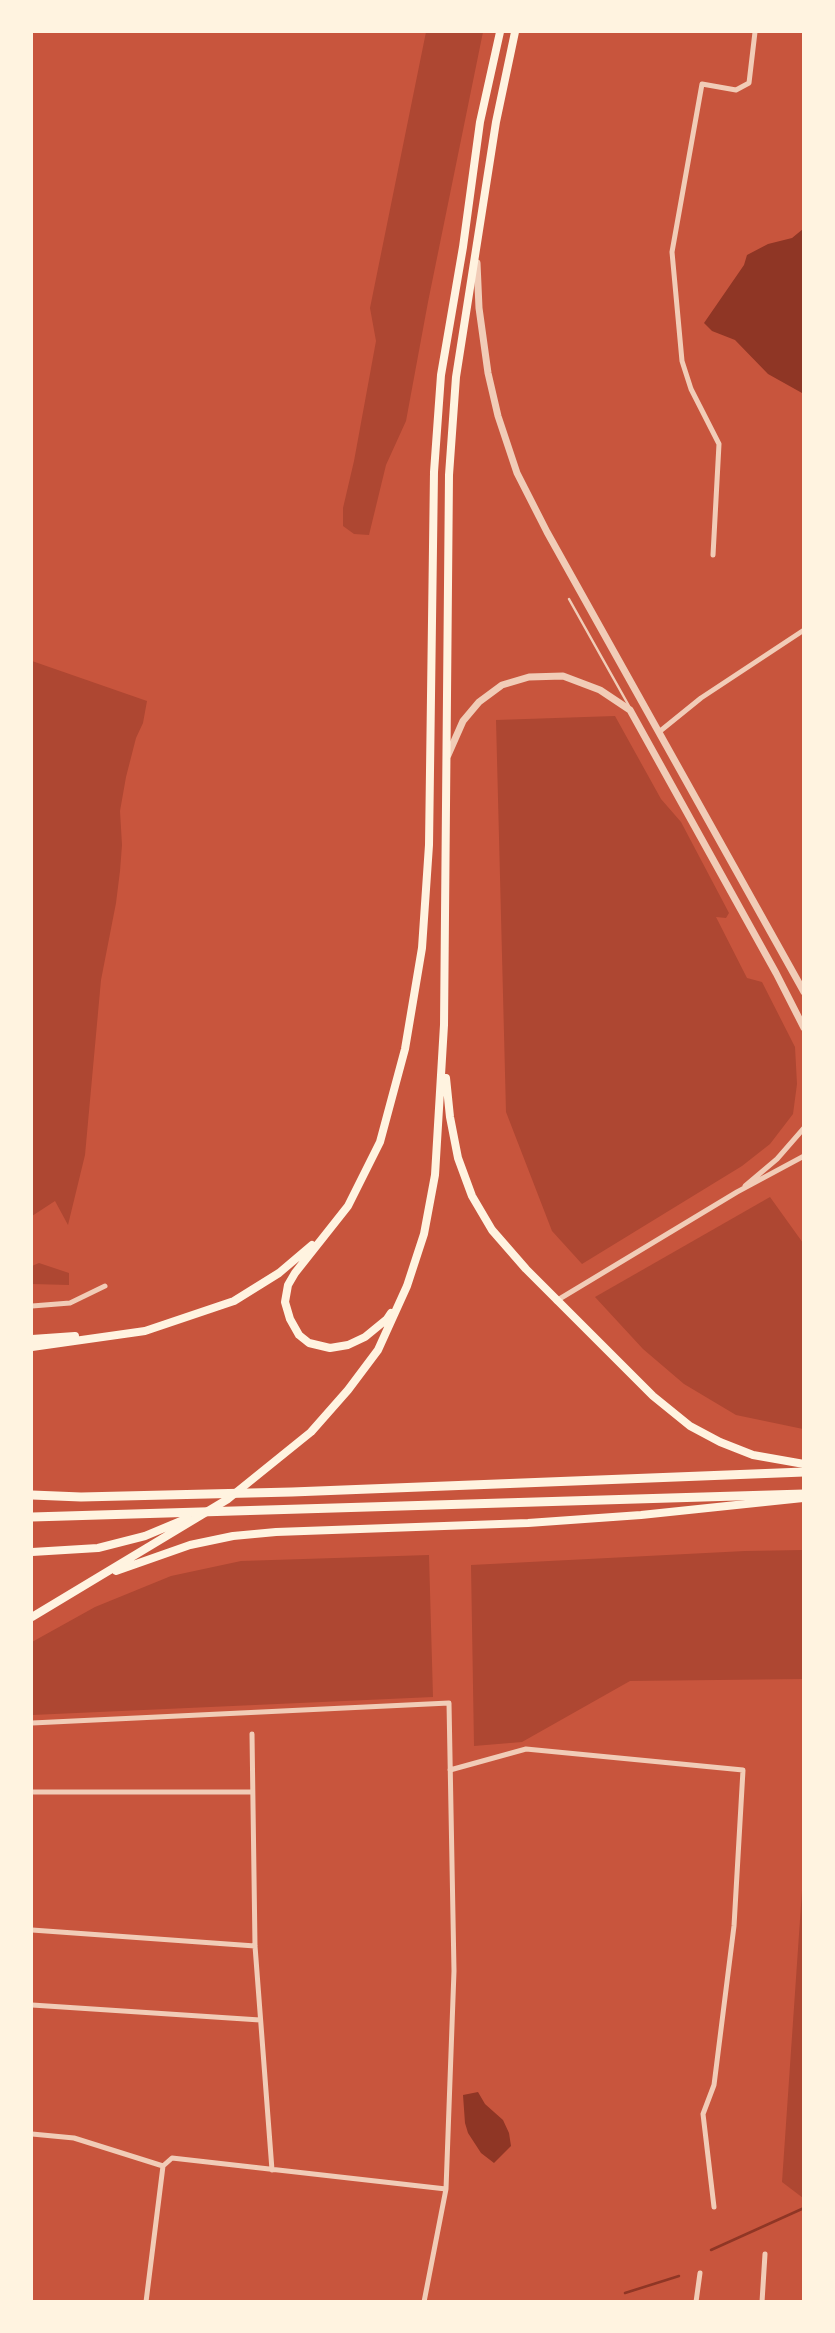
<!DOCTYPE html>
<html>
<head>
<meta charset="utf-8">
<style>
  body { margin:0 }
  #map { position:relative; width:835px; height:2333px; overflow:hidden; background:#c8553d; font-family:"Roboto Serif",serif }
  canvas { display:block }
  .frame { position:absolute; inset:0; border:33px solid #fff3e0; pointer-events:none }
</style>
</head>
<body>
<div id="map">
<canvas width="835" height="2333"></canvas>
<div class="frame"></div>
</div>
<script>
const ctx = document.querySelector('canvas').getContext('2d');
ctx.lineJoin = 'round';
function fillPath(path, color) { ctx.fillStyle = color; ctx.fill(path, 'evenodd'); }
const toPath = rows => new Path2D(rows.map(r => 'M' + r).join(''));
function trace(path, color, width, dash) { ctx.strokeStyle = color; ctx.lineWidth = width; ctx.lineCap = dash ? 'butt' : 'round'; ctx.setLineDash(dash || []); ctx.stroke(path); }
fillPath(toPath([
  [426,32,483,32,428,302,406,421,386,465,369,535,354,534,343,526,343,508,354,461,376,341,370,308],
  [32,661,147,701,143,723,136,738,126,777,120,811,122,845,120,871,116,903,101,980,85,1155,68,1225,55,1201,32,1216],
  [615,716,661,799,681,822,729,913,726,918,716,917,747,978,762,982,795,1047,797,1084,793,1114,770,1144,742,1166,582,1264,552,1231,506,1112,496,720],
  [770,1197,803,1243,803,1429,736,1415,684,1384,643,1349,595,1297],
  [39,1263,69,1273,69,1285,32,1284,32,1266],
  [803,1550,803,1679,630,1681,522,1742,474,1746,471,1565,745,1551],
  [429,1555,433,1697,32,1715,32,1642,95,1607,171,1576,241,1561],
  [803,1876,803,2198,782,2182]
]), '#ae4732');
fillPath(toPath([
  [803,229,804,392,802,393,768,374,735,340,712,331,704,323,744,265,747,255,768,244,792,238],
  [478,2092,485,2104,503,2120,509,2133,511,2146,494,2163,481,2153,468,2133,465,2123,463,2095]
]), '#8f3625');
trace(toPath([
  [711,2250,804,2208],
  [625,2293,679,2276]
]), '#8f3625', 2.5);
trace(toPath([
  [569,599,629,706]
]), '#f1ccb7', 2.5);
trace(toPath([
  [713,555,719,444,691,389,682,361,672,252,702,84,736,90,749,83,755,32],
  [659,732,701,698,804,630],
  [745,1186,777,1159,804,1128],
  [556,1301,737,1192,804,1156],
  [32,1306,70,1303,105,1286],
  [32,1723,449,1703,454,1971,446,2189,424,2302],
  [252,1734,255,1946,272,2170],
  [450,1770,526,1749,743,1770,734,1926,714,2085,703,2114,714,2207],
  [32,1792,252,1792],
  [32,1930,255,1946],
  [32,2005,260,2020],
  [32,2134,74,2138,163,2166,172,2158,446,2189],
  [146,2302,163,2166],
  [696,2302,700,2273],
  [762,2302,765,2254]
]), '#f1ccb7', 5);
trace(toPath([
  [477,263,479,308,488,373,498,416,517,473,547,532,804,992],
  [448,755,463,721,479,702,502,685,529,677,563,676,600,690,630,710,776,973,804,1028]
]), '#f1ccb7', 7);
trace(toPath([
  [446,1078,450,1117,458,1158,472,1196,492,1230,526,1269,653,1396,690,1426,720,1442,753,1455,804,1464],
  [391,1313,387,1319,365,1337,348,1345,330,1348,309,1343,299,1335,290,1319,285,1302,288,1285,295,1273,348,1206,380,1142,405,1049,422,948,429,845,434,472,441,375,463,247,480,122,500,32],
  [32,1339,75,1336],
  [32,1347,145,1331,234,1301,279,1273,312,1245],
  [32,1552,98,1548,145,1536,188,1518],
  [116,1571,190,1545,233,1536,276,1532,528,1523,641,1515,803,1498],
  [32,1617,228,1499,311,1432,348,1390,378,1350,407,1286,424,1234,435,1175,444,1025,449,475,456,377,496,122,515,32]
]), '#fff3e0', 8);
trace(toPath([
  [32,1495,81,1497,292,1492,804,1472],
  [32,1517,804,1494]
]), '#fff3e0', 9);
</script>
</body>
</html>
